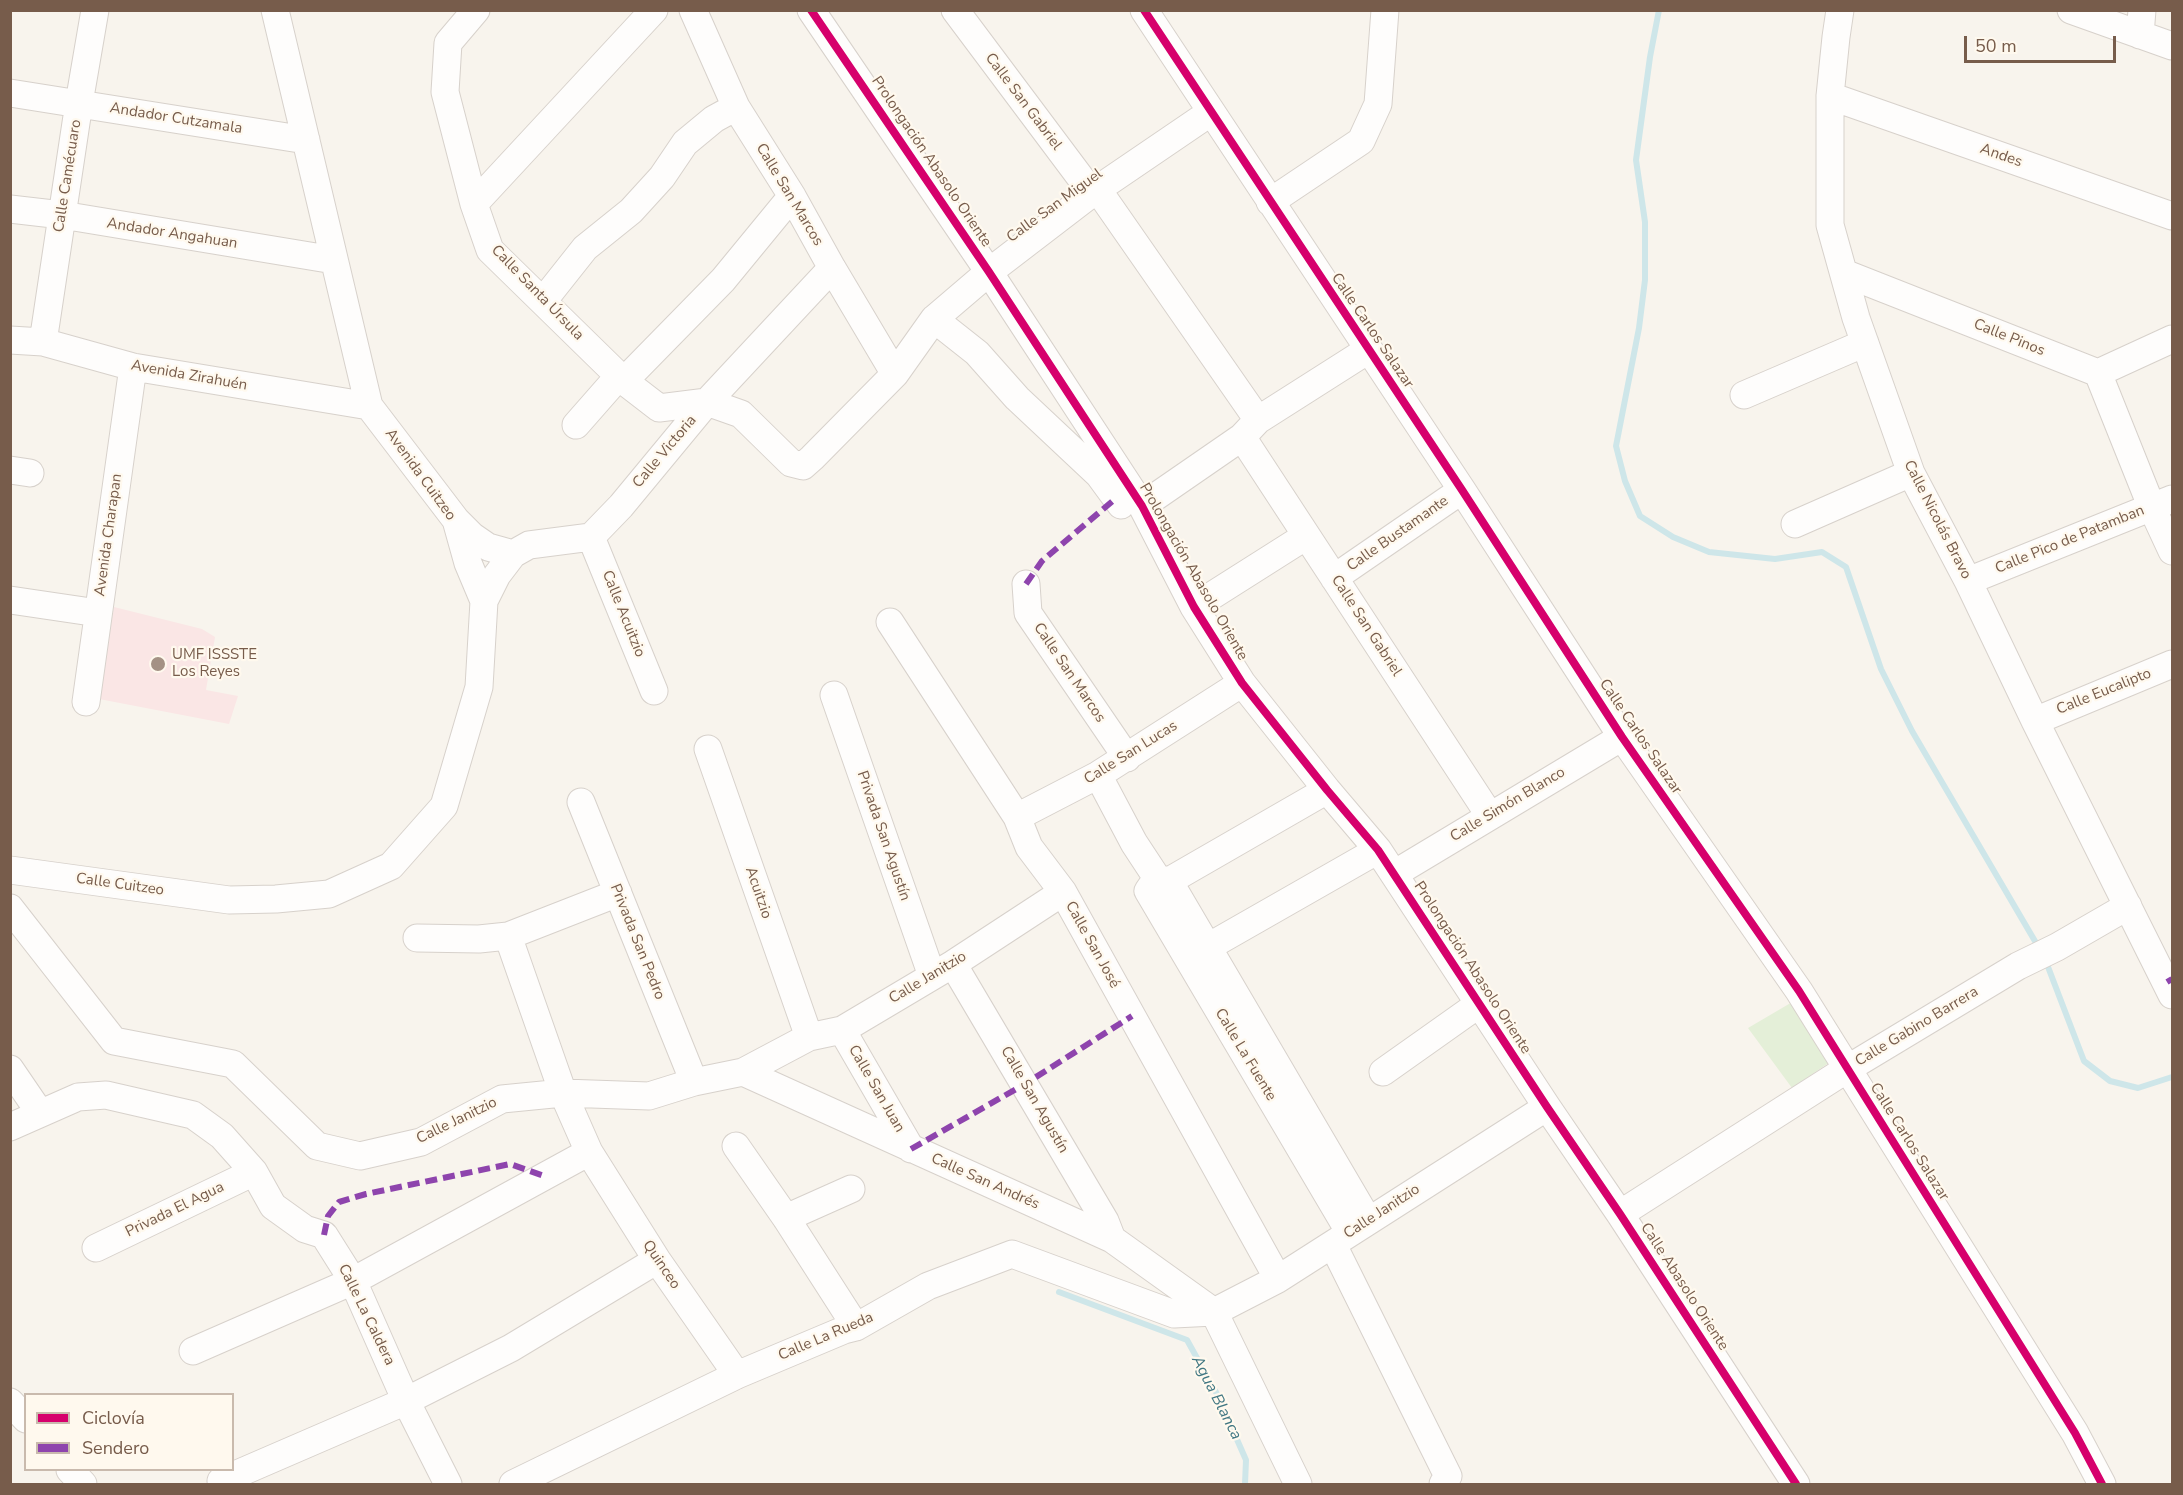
<!DOCTYPE html>
<html>
<head>
<meta charset="utf-8">
<style>
  body { margin:0 }
  #map { position:relative; width:2183px; height:1495px; overflow:hidden; background:#f8f4ed; font-family:"Nunito Sans",sans-serif }
  canvas { display:block }
  .frame { position:absolute; inset:0; border:12px solid #775c4b; pointer-events:none }
  .legend { position:absolute; left:24px; top:1393px; width:210px; height:78px; box-sizing:border-box; background:#fff9ee; border:2px solid #c9baad; margin:0; padding:8px 10px; list-style:none; font-size:18px; color:#775c4b }
  .legend li { display:flex; align-items:center; gap:12px; height:30px }
  .legend b { width:30px; border:2px solid #c9baad }
  .scale { position:absolute; left:1964px; top:36px; width:152px; height:27px; box-sizing:border-box; border:3px solid #775c4b; border-top:0; padding-left:8px; font-size:18px; line-height:21px; white-space:nowrap; color:#775c4b; -webkit-text-stroke:4px #fff9ee; paint-order:stroke }
</style>
</head>
<body>
<div id="map">
<canvas width="2183" height="1495"></canvas>
<div class="frame"></div>
<ul class="legend">
<li><b style="height:8px;background:#d6006c"></b>Ciclovía</li>
<li><b style="height:8px;background:#8e44ad"></b>Sendero</li>
</ul>
<div class="scale">50 m</div>
</div>
<script>
const ctx = document.querySelector('canvas').getContext('2d');
ctx.lineJoin = 'round';
function fillPath(path, color) { ctx.fillStyle = color; ctx.fill(path, 'evenodd'); }
const toPath = rows => new Path2D(rows.map(r => 'M' + r).join(''));
function trace(path, color, width, dash) { ctx.strokeStyle = color; ctx.lineWidth = width; ctx.lineCap = dash ? 'butt' : 'round'; ctx.setLineDash(dash || []); ctx.stroke(path); }
function label(font, color, halo, rows, align = 'center') {
  ctx.font = font + ' "Nunito Sans",sans-serif'; ctx.lineWidth = 4.5; ctx.setLineDash([]); ctx.textBaseline = 'middle'; ctx.strokeStyle = halo; ctx.fillStyle = color; for (const [text, x, y, turn = 0] of rows) {
    ctx.save(); ctx.translate(x, y); ctx.rotate((+turn || 0) * Math.PI / 180); ctx.textAlign = isNaN(turn) ? turn : align; if (halo) ctx.strokeText(text, 0, 0); ctx.fillText(text, 0, 0); ctx.restore();
  }
}
fillPath(toPath([
  [114,607,202,629,215,637,206,690,238,696,229,724,99,699]
]), '#fae6e5');
fillPath(toPath([
  [1794,1001,1833,1060,1792,1088,1748,1028]
]), '#e4efd8');
trace(toPath([
  [1659,10,1650,57,1636,160,1645,222,1645,280,1639,328,1616,446,1625,481,1640,516,1673,537,1709,552,1775,559,1822,552,1846,567,1881,669,1912,731,2039,948],
  [2045,959,2084,1061,2110,1081,2138,1088,2172,1077],
  [1059,1292,1187,1340,1217,1394,1246,1460,1245,1484]
]), '#cee6e9', 6);
const minor = toPath([
  [476,10,448,43,445,92,474,204,490,250,624,381,659,408,707,402,741,414,791,463,803,466,812,458,895,374,934,319,989,272,1092,193,1211,112],
  [693,10,736,107,792,196,832,268,895,374],
  [811,10,989,272,1142,506,1194,607,1242,683,1327,790,1378,850,1547,1107,1620,1214,1796,1484],
  [955,10,1092,193],
  [1144,10,1462,490,1622,737,1799,991,2075,1433,2102,1484],
  [1840,10,1836,37,1830,96,1830,225,1856,318,1911,473,1968,581,2035,721,2172,995],
  [2071,10,2172,46],
  [2140,35,2142,10],
  [10,93,306,140],
  [1830,96,2172,216],
  [1098,190,1258,420],
  [1270,202,1361,141,1378,104,1385,10],
  [474,204,654,10],
  [10,209,62,215,334,260],
  [1844,273,2098,373,2172,339],
  [543,301,585,248,631,211,662,177,685,143,714,119,736,107],
  [934,319,977,353,1017,398,1099,475,1121,505],
  [10,340,43,342,133,367,369,406],
  [43,342,79,103,95,10],
  [2098,373,2152,508,2172,551],
  [624,381,723,280,792,196],
  [1744,395,1865,343],
  [576,425,619,376],
  [1242,437,1490,816],
  [10,470,30,473],
  [1142,506,1242,437,1258,420,1368,350],
  [456,520,472,536,488,547,513,554],
  [1795,524,1911,473],
  [591,537,654,691],
  [1334,578,1462,490],
  [1968,581,2172,499],
  [1026,584,1028,613,1127,758],
  [10,600,98,613],
  [484,601,497,575,513,554,529,545,591,537,621,506,707,402,832,268],
  [1194,607,1306,536],
  [890,622,1017,817,1029,847,1063,892,1278,1279],
  [834,695,932,976],
  [86,702,133,367],
  [2035,721,2172,664],
  [708,749,809,1037],
  [1098,775,1134,843,1157,878],
  [1327,790,1169,881,1157,878,1148,891,1350,1233],
  [581,802,694,1082],
  [1017,817,1098,775,1242,683],
  [10,870,229,900,276,899,329,894,391,866,444,806,479,687,484,601,468,563,456,520,369,406,275,10],
  [1394,874,1622,737],
  [1169,881,1368,1220],
  [10,908,114,1041,233,1064,317,1146,360,1156,421,1142,502,1099,563,1093,649,1096,694,1082,743,1072,809,1037,842,1030,953,964,1063,892],
  [508,936,563,1093,589,1152,657,1260,737,1375],
  [417,938,479,939,508,936,618,893],
  [1208,947,1378,850],
  [953,964,1105,1221,1112,1239],
  [842,1030,911,1149],
  [10,1069,40,1113],
  [743,1072,1112,1239,1214,1312,1298,1484],
  [1383,1072,1479,1004],
  [10,1127,78,1097,106,1095,193,1115,222,1136,254,1172,273,1206,305,1229,324,1235,353,1281,406,1401,448,1484],
  [736,1146,786,1218,856,1327],
  [1620,1214,1847,1069,2018,966,2057,947,2128,906],
  [786,1218,851,1189],
  [1333,1245,1448,1476,1443,1484],
  [96,1248,254,1172],
  [193,1351,353,1281,589,1152],
  [10,1402,26,1419],
  [70,1470,83,1484],
  [221,1481,406,1401,511,1348,657,1260],
  [513,1484,737,1375,844,1330,856,1327,928,1286,1012,1254,1174,1314,1214,1312,1278,1279,1547,1107]
]);
trace(minor, '#d7d1cb', 29);
trace(minor, '#fefdfc', 27);
trace(toPath([
  [1026,584,1042,561,1115,499],
  [2167,982,2172,979],
  [911,1149,1025,1084,1132,1016],
  [324,1235,328,1216,339,1202,366,1194,510,1164,544,1176]
]), '#8e44ad', 6, [12, 6]);
trace(toPath([
  [811,10,989,272,1142,506,1194,607,1242,683,1327,790,1378,850,1547,1107,1620,1214,1796,1484],
  [1144,10,1462,490,1622,737,1799,991,2075,1433,2102,1484]
]), '#d6006c', 8);
for (const [x, y, r, color] of [
  [158,664,8,"#a49184"]
]) { const dot = new Path2D(); dot.arc(x, y, r, 0, 2 * Math.PI); ctx.fillStyle = color; ctx.fill(dot); trace(dot, '#fff9ee', 2); }
label('15px', '#775c4b', '#fff9ee', [
  ["Calle San Gabriel",1023,102,53],
  ["Andador Cutzamala",176,119,9],
  ["Andes",2001,156,19],
  ["Prolongación Abasolo Oriente",931,162,56],
  ["Calle Camécuaro",68,176,-81],
  ["Calle San Marcos",789,195,59],
  ["Calle San Miguel",1055,206,-36],
  ["Andador Angahuan",172,234,9],
  ["Calle Santa Úrsula",537,293,46],
  ["Calle Carlos Salazar",1372,331,56],
  ["Calle Pinos",2009,338,22],
  ["Avenida Zirahuén",189,376,10],
  ["Calle Victoria",665,452,-50],
  ["Avenida Cuitzeo",420,475,54],
  ["Calle Nicolás Bravo",1937,520,63],
  ["Calle Bustamante",1398,534,-35],
  ["Avenida Charapan",109,535,-82],
  ["Calle Pico de Patamban",2070,540,-22],
  ["Prolongación Abasolo Oriente",1193,572,60],
  ["Calle Acuitzio",623,614,68],
  ["Calle San Gabriel",1366,626,57],
  ["Calle San Marcos",1069,673,56],
  ["Calle Eucalipto",2104,692,-22],
  ["Calle Carlos Salazar",1640,737,56],
  ["Calle San Lucas",1131,753,-32],
  ["Calle Simón Blanco",1508,805,-31],
  ["Privada San Agustín",883,836,71],
  ["Calle Cuitzeo",120,885,8],
  ["Acuitzio",758,893,71],
  ["Privada San Pedro",637,942,68],
  ["Calle San José",1092,945,61],
  ["Prolongación Abasolo Oriente",1472,968,57],
  ["Calle Janitzio",928,978,-31],
  ["Calle Gabino Barrera",1917,1027,-31],
  ["Calle La Fuente",1245,1055,59],
  ["Calle San Juan",876,1089,60],
  ["Calle San Agustín",1034,1100,60],
  ["Calle Janitzio",457,1121,-26],
  ["Calle Carlos Salazar",1909,1142,58],
  ["Calle San Andrés",985,1182,24],
  ["Privada El Agua",175,1210,-26],
  ["Calle Janitzio",1382,1212,-33],
  ["Quinceo",661,1265,56],
  ["Calle Abasolo Oriente",1684,1287,57],
  ["Calle La Caldera",366,1315,64],
  ["Calle La Rueda",826,1337,-23]
]);
label('15px', '#775c4b', '#fff9ee', [
  ["UMF ISSSTE",172,655],
  ["Los Reyes",172,672]
], 'left');
label('italic 16px', '#417783', '#fff9ee', [
  ["Agua Blanca",1216,1398,63]
]);
</script>
</body>
</html>
